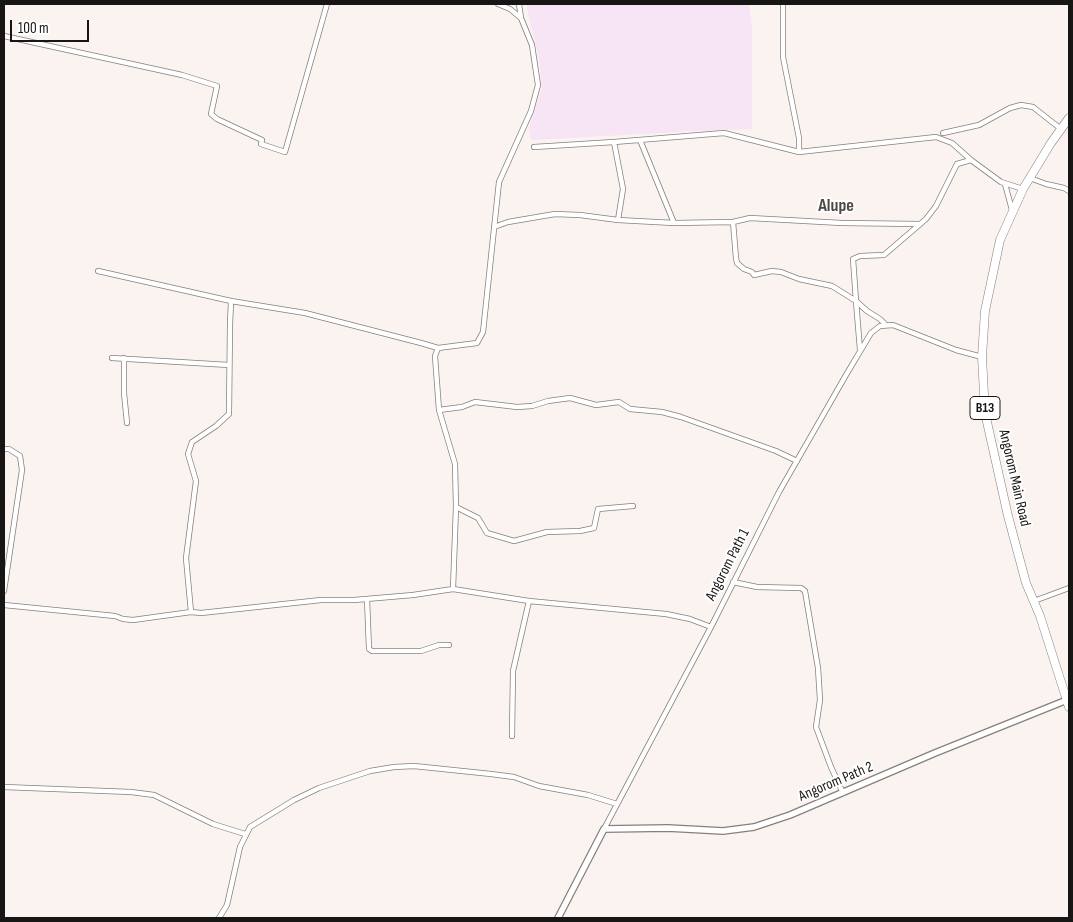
<!DOCTYPE html>
<html>
<head>
<meta charset="utf-8">
<style>
  body { margin:0 }
  #map { position:relative; width:1073px; height:922px; overflow:hidden; background:#faf3ef; font-family:"Sofia Sans Condensed",sans-serif }
  canvas { display:block }
  .frame { position:absolute; inset:0; border:5px solid #181615; pointer-events:none }
  .scale { position:absolute; left:10px; top:20px; width:79px; height:22px; box-sizing:border-box; border:2px solid #181615; border-top:0; padding-left:6px; font-size:15px; line-height:18px; white-space:nowrap; color:#181615; -webkit-text-stroke:4px #fff; paint-order:stroke }
</style>
</head>
<body>
<div id="map">
<canvas width="1073" height="922"></canvas>
<div class="frame"></div>
<div class="scale">100 m</div>
</div>
<script>
const ctx = document.querySelector('canvas').getContext('2d');
ctx.lineJoin = 'round';
function fillPath(path, color) { ctx.fillStyle = color; ctx.fill(path, 'evenodd'); }
const toPath = rows => new Path2D(rows.map(r => 'M' + r).join(''));
function trace(path, color, width, dash) { ctx.strokeStyle = color; ctx.lineWidth = width; ctx.lineCap = dash ? 'butt' : 'round'; ctx.setLineDash(dash || []); ctx.stroke(path); }
function label(font, color, halo, rows, align = 'center') {
  ctx.font = font + ' "Sofia Sans Condensed",sans-serif'; ctx.lineWidth = 4; ctx.setLineDash([]); ctx.textBaseline = 'middle'; ctx.strokeStyle = halo; ctx.fillStyle = color; for (const [text, x, y, turn = 0] of rows) {
    ctx.save(); ctx.translate(x, y); ctx.rotate((+turn || 0) * Math.PI / 180); ctx.textAlign = isNaN(turn) ? turn : align; if (halo) ctx.strokeText(text, 0, 0); ctx.fillText(text, 0, 0); ctx.restore();
  }
}
fillPath(toPath([
  [526,4,749,4,752,29,752,129,697,131,531,140,529,127,542,88,539,59]
]), '#f7e4f5');
const street = toPath([
  [498,4,510,9,521,18],
  [519,4,521,18,532,45,538,85,531,111,499,182,483,332,477,343,438,348,435,356,439,410,455,464,456,507,453,589,529,601,666,614,690,619,711,627],
  [783,4,783,57,799,138,799,152],
  [4,36,182,75,217,86,211,114,217,119,262,140,261,144,285,152,327,4],
  [943,133,979,125,1010,108,1021,105,1033,107,1061,129],
  [640,140,674,223],
  [614,142,623,189,618,220],
  [534,147,614,142,724,133,799,152,936,137,952,143,971,160],
  [1030,178,1046,184,1064,188,1069,191],
  [1005,184,1012,210],
  [733,222,750,218,842,223,919,224],
  [494,227,508,222,555,214,580,215,618,220,674,223,733,222,736,258,737,263,744,269,752,272,754,275,772,271,781,272,799,279,832,286,856,301,860,350],
  [98,271,231,301,305,313,421,343,438,348],
  [885,324,880,319,867,311,856,301,853,259,860,256,884,255,926,219,936,206,957,164,971,160,1001,182,1023,189],
  [112,358,229,365],
  [124,358,124,393,127,423],
  [439,410,462,407,475,402,517,407,532,406,548,401,570,398,596,405,619,402,630,409,662,412,681,417,776,451,797,461],
  [4,449,9,449,20,456,22,470,4,591],
  [456,507,478,518,487,533,514,541,547,532,580,531,594,528,598,509,633,506],
  [733,582,757,587,801,588,805,591,818,668,820,700,816,727,831,767,843,793],
  [367,599,369,649,372,651,421,651,439,645,449,645],
  [1034,601,1069,588],
  [4,605,115,616,123,619,133,620,191,612,201,613,321,600,354,600,413,595,453,589],
  [191,612,186,558,196,481,188,454,192,442,216,426,229,414,230,324,231,301],
  [512,736,513,671,529,601],
  [4,787,131,792,154,795,213,824,245,834],
  [604,829,711,627,779,492,846,375,871,333,880,326,893,325,956,350,982,357],
  [219,918,227,905,240,847,250,827,294,800,319,788,370,771,394,767,414,766,491,774,514,777,539,786,588,795,617,804]
]);
const secondary = toPath([
  [558,918,604,829,668,828,723,831,754,827,790,815,935,753,1067,700]
]);
const highway = toPath([
  [1069,118,1051,143,1023,189,1000,240,985,311,982,357,985,413,1008,516,1026,583,1040,616,1069,707]
]);
trace(street, '#85807c', 6);
trace(secondary, '#85807c', 8);
trace(highway, '#85807c', 9);
trace(street, '#fff', 4.5);
trace(secondary, '#fff', 5.5);
trace(highway, '#fff', 8);
for (const [x, y, w] of [
  [985,408,30]
]) { const box = new Path2D(); box.roundRect(x - w / 2, y - 11.5, w, 23, 4); ctx.fillStyle = '#fff'; ctx.fill(box); trace(box, '#181615', 1); }
label('bold 14px', '#181615', null, [
  ["B13",985,408]
]);
label('15px', '#181615', '#fff', [
  ["Angorom Main Road",1014,478,77],
  ["Angorom Path 1",728,565,-63],
  ["Angorom Path 2",836,782,-23]
]);
label('bold 18px', '#4d4844', '#fff', [
  ["Alupe",836,206]
]);
</script>
</body>
</html>
